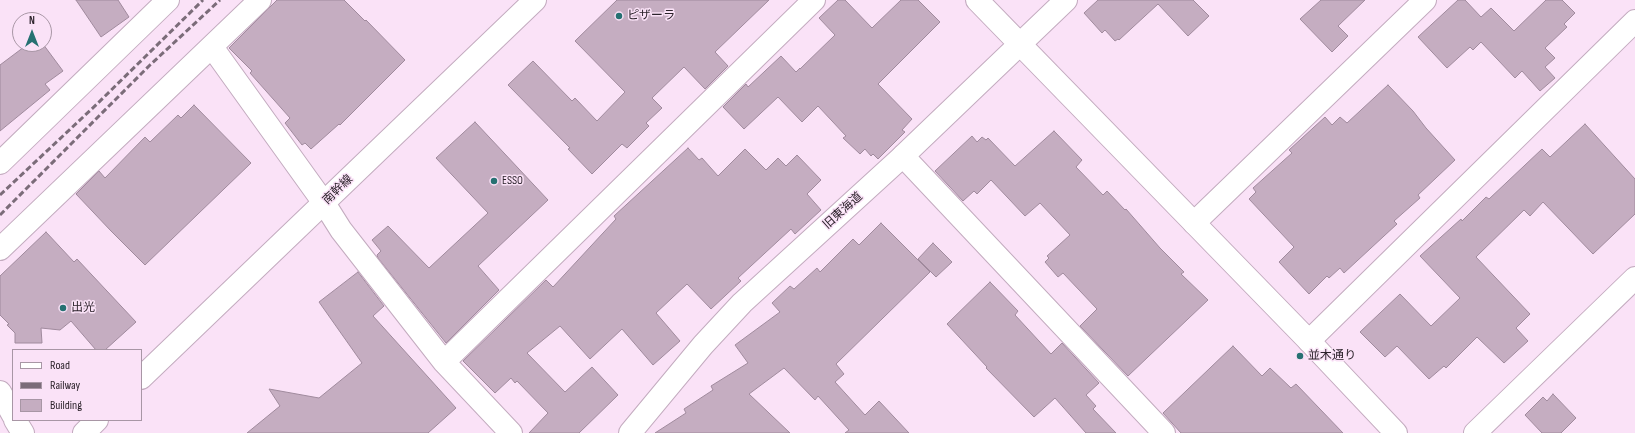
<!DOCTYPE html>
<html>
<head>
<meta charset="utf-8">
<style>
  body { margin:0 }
  #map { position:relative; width:1635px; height:433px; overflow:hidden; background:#fae2f7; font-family:"Sofia Sans Condensed",sans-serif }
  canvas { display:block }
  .legend { position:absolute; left:12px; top:349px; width:130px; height:72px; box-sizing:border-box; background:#fae2f7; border:1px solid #a896a5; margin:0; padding:5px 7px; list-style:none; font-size:12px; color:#2c232b }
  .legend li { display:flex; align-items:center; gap:8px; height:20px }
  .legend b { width:20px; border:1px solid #a896a5 }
  .north { position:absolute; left:12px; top:12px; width:40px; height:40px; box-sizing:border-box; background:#fae2f7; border:1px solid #a896a5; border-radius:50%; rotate:0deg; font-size:11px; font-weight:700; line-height:16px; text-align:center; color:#2c232b }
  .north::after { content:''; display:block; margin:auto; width:14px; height:18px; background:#267172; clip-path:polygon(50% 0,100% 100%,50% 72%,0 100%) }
</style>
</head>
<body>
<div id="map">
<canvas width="1635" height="433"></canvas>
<ul class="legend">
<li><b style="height:5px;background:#fff"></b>Road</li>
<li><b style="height:5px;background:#7b6c79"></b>Railway</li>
<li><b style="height:11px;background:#c5adc1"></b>Building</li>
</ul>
<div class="north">N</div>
</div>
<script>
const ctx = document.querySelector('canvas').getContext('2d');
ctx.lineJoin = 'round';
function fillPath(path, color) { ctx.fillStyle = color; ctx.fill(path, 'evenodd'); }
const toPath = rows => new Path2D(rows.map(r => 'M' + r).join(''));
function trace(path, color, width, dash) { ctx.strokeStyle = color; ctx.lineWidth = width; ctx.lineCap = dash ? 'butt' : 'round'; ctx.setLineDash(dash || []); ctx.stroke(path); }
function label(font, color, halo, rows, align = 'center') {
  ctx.font = font + ' "Sofia Sans Condensed","Noto Sans JP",sans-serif'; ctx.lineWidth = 3; ctx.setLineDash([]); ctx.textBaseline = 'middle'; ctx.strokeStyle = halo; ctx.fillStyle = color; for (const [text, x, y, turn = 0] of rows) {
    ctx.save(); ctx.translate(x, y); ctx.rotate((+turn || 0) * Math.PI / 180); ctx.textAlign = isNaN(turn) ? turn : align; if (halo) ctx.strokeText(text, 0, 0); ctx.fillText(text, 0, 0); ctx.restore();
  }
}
const building = toPath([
  [76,0,118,0,129,17,101,37,76,0],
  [277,0,344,0,365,21,366,20,405,60,340,125,339,124,311,149,305,143,302,145,285,123,290,118,250,73,252,71,229,48,277,0],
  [617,0,769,0,715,52,728,66,705,89,684,67,652,98,662,108,646,123,649,126,627,148,622,144,592,174,568,149,570,148,508,85,533,61,572,101,575,98,597,121,625,92,575,41,617,0],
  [838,0,845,0,872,28,901,0,918,0,940,22,878,84,912,119,902,130,905,132,878,159,873,154,871,156,865,149,860,154,843,138,846,136,818,106,802,122,778,97,744,129,723,107,746,84,748,87,781,56,796,72,800,68,800,69,835,35,819,18,838,0],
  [1098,0,1193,0,1209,16,1188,36,1158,4,1119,40,1118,39,1115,41,1105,30,1102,33,1084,13,1098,0],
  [1321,0,1365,0,1338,26,1348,36,1332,52,1300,19,1321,0],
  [1458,0,1465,0,1481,17,1491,8,1514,31,1546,0,1562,0,1575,13,1564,24,1567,27,1545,48,1555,58,1545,67,1555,78,1540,91,1522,71,1515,78,1481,42,1473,50,1470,47,1447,68,1418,37,1458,0],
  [28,44,43,44,63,71,45,84,50,90,0,131,0,65,28,44],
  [1388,85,1413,111,1426,128,1455,160,1418,195,1420,198,1394,221,1397,224,1344,273,1340,268,1329,278,1327,276,1309,294,1279,262,1294,247,1249,199,1256,192,1253,188,1292,153,1289,150,1325,117,1332,125,1340,117,1347,123,1388,85],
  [194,105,251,163,145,265,111,231,76,194,99,171,105,178,145,137,150,142,178,115,181,118,194,105],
  [475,122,548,200,478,266,499,290,446,343,378,258,377,255,381,251,372,240,388,226,429,268,488,213,436,158,475,122],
  [1585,124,1635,179,1635,214,1593,254,1543,202,1530,216,1524,210,1476,257,1530,314,1516,328,1528,341,1504,363,1477,337,1446,368,1444,366,1429,379,1397,346,1385,357,1360,332,1400,294,1431,326,1460,298,1420,256,1461,219,1462,221,1486,197,1489,199,1542,149,1550,157,1585,124],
  [1054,131,1082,160,1076,167,1103,195,1107,191,1125,210,1126,209,1160,248,1184,272,1181,274,1208,300,1128,376,1080,326,1097,309,1063,273,1058,277,1045,262,1049,258,1047,256,1070,235,1040,203,1025,216,991,180,977,194,974,191,963,201,935,171,972,136,977,142,982,137,986,140,988,138,1015,166,1054,131],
  [688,148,699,160,702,158,718,176,745,149,766,170,778,158,786,166,797,155,821,180,807,194,821,210,795,234,791,229,738,278,741,281,711,309,687,284,656,313,680,341,653,365,622,329,590,359,560,326,527,353,565,392,592,367,618,395,579,433,529,433,548,413,517,381,515,383,511,378,495,393,463,361,546,280,553,287,616,219,614,216,688,148],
  [881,223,930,272,836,364,844,374,835,382,865,415,879,401,909,433,845,433,849,430,818,396,815,400,784,368,749,394,790,433,655,433,686,413,684,409,713,390,711,386,748,363,735,345,780,312,772,303,790,286,794,289,817,268,820,272,853,239,859,245,881,223],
  [46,232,74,262,77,259,136,322,105,350,96,350,71,321,60,330,41,328,42,343,15,343,15,333,7,325,9,324,0,315,0,276,46,232],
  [933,243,952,262,936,277,918,259,933,243],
  [358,272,384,306,373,316,456,408,428,433,247,433,280,406,269,389,319,398,362,363,319,302,358,272],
  [990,282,1018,311,1015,315,1051,354,1062,343,1099,383,1086,395,1096,406,1093,409,1116,433,1086,433,1055,398,1034,417,986,368,987,367,947,324,990,282],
  [1233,346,1262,376,1270,368,1291,388,1296,384,1343,433,1181,433,1163,413,1233,346],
  [1553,394,1576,418,1561,433,1542,433,1525,415,1543,397,1547,401,1553,394]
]);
fillPath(building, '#c5adc1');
trace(building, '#a08a9d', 1);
const street = toPath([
  [212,47,324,203,341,230,444,362,511,433],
  [903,156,1164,433],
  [0,163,168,0],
  [1194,223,1425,0],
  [0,249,260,0],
  [1309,341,1635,21],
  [444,362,814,0]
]);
const secondary = toPath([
  [977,0,1309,341,1396,433],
  [141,378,535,0],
  [0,392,13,415],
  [15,420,23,433],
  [84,433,97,420],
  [630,433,703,345,742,303,903,156,1066,0],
  [1475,433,1635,278]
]);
trace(street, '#c3abbf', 24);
trace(secondary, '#c3abbf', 24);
trace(street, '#fff', 22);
trace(secondary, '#fff', 22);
trace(toPath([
  [0,195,97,104,203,0],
  [0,215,150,65,220,0]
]), '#7b6c79', 3, [6, 3]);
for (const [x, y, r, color] of [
  [619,16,4,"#267172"],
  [494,181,4,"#267172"],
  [63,308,4,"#267172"],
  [1300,356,4,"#267172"]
]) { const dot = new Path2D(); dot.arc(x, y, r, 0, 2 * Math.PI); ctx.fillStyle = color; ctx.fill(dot); trace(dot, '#fae2f7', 1.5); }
label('12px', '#2c232b', '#fae2f7', [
  ["ピザーラ",627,16],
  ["ESSO",502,181],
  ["出光",71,308],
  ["並木通り",1308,356]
], 'left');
label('12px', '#2c232b', '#fae2f7', [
  ["南幹線",338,190,-44],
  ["旧東海道",843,211,-42]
]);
</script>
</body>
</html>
